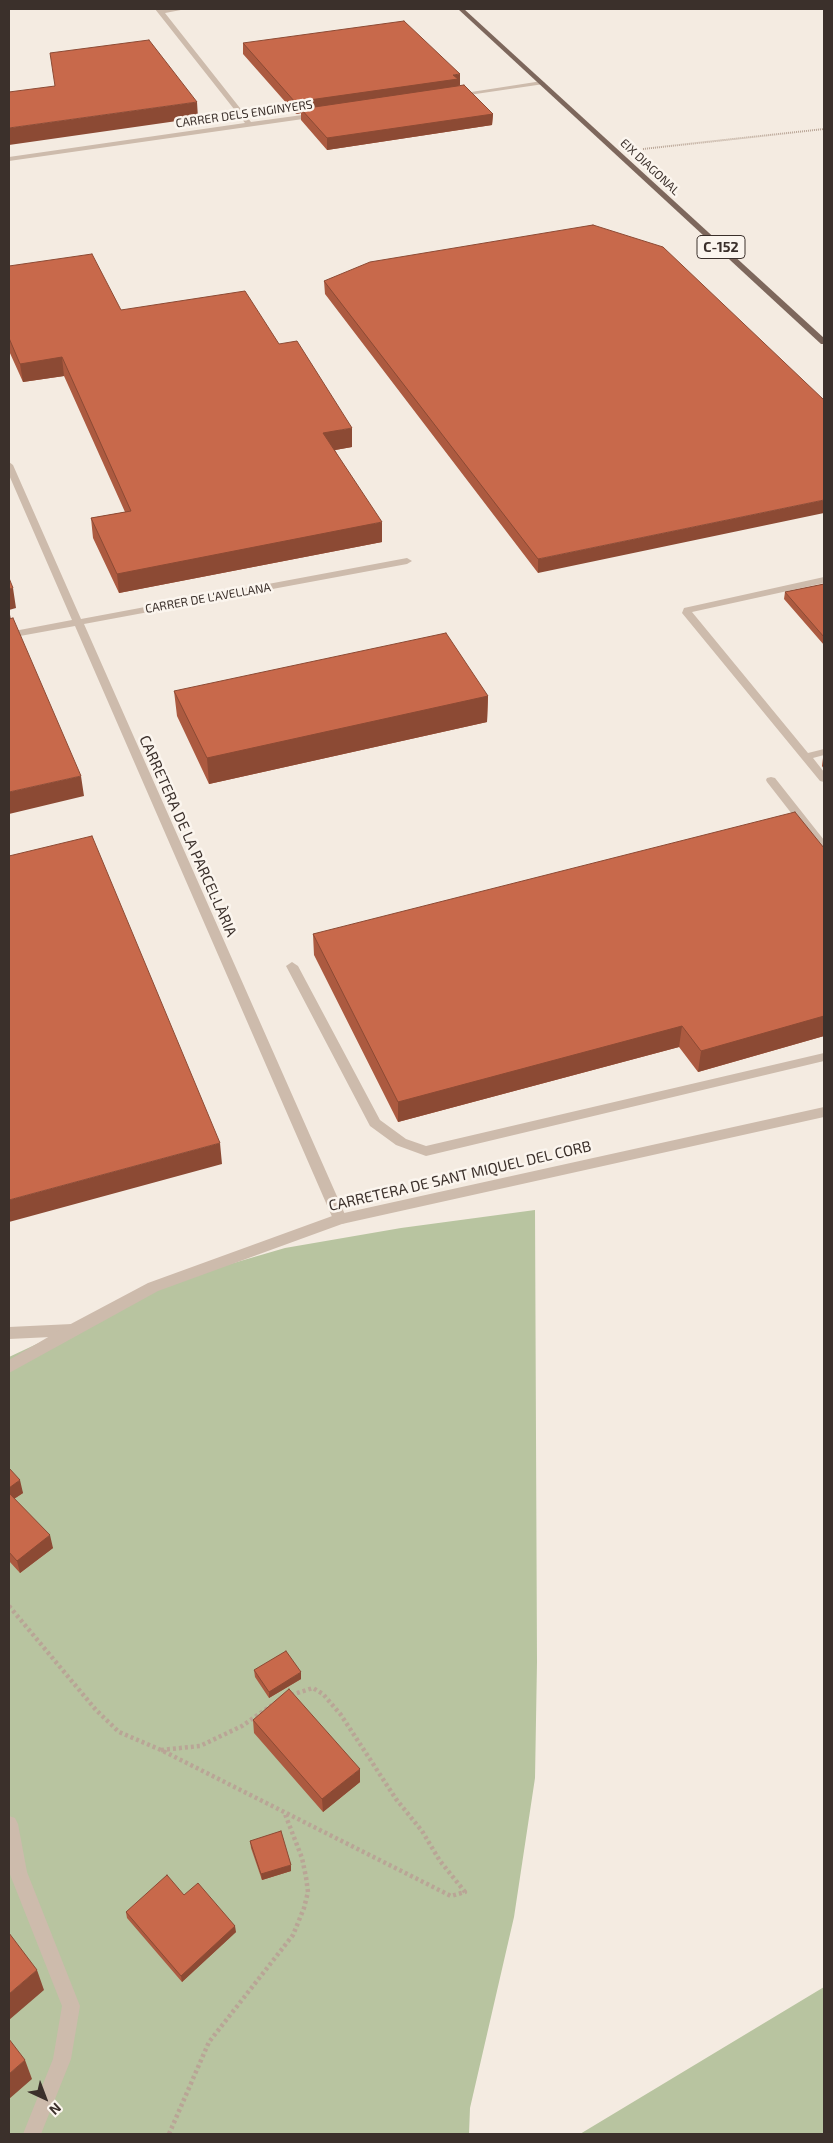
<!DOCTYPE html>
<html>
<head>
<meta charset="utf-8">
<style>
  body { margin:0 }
  #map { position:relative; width:833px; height:2143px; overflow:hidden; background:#f4ebe1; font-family:"Exo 2",sans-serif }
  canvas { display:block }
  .frame { position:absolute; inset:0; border:10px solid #3b302b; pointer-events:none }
  .north { position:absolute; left:20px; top:2073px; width:50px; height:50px; -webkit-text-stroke:4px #fbf5ee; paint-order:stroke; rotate:137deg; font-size:14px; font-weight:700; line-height:20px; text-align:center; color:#3b302b }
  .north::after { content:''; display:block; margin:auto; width:18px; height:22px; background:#3b302b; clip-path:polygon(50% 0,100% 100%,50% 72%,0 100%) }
</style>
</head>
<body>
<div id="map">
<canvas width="833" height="2143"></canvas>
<div class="frame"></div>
<div class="north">N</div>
</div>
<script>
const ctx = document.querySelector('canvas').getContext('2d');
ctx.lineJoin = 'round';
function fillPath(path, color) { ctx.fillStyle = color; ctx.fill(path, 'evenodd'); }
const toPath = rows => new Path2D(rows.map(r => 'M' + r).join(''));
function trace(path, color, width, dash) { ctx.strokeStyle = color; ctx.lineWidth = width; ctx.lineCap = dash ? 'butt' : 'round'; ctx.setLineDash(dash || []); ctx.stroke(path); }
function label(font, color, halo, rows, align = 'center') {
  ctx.font = font + ' "Exo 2",sans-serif'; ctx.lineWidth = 5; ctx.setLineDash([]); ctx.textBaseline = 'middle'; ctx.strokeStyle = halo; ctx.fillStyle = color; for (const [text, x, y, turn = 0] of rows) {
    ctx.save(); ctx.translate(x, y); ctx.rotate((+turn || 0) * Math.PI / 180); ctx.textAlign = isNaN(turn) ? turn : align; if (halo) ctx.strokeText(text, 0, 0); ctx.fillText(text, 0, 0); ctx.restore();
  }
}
fillPath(toPath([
  [535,1210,537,1662,535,1778,514,1917,470,2108,469,2134,9,2134,9,1357,56,1335,151,1287,285,1248,401,1228],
  [824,1987,824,2134,580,2134]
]), '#b8c4a0');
trace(toPath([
  [643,149,824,129]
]), '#b9a596', 2, [1, 1]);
trace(toPath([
  [9,1606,96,1710,119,1732,161,1750,451,1896,465,1892,440,1861,422,1831,396,1799,341,1715,323,1694,313,1688,291,1695],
  [161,1750,200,1746,242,1726,272,1705],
  [169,2134,209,2042,293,1935,304,1908,308,1892,306,1877,302,1858,285,1814]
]), '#b9a596', 4.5, [3, 3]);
fillPath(toPath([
  [824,577,824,583,692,612,808,753,824,749,824,755,813,758,824,772,824,782,820,781,682,613,684,608,824,577],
  [771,777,775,778,824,840,824,851,820,850,767,782,766,780,767,778,771,777],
  [292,962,298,966,380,1120,406,1139,426,1146,824,1053,824,1061,426,1156,396,1145,370,1126,286,966,292,962]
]), '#cdbbac');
fillPath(toPath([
  [155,9,186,9,165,13,251,122,317,113,320,115,317,117,9,161,9,157,245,123,155,9],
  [542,81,545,83,544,84,455,97,452,95,542,81],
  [9,462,13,465,81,619,407,558,412,561,407,564,84,624,347,1219,345,1223,340,1224,335,1223,333,1219,75,626,9,638,9,632,72,620,9,475,9,462],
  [72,1324,77,1326,79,1330,77,1334,72,1336,9,1339,9,1327,72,1324],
  [9,1816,15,1818,18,1824,27,1872,80,2006,71,2059,41,2134,23,2134,53,2059,62,2006,9,1872,9,1816]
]), '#cdbbac');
fillPath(toPath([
  [824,1107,824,1117,342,1224,158,1291,9,1373,9,1360,67,1326,148,1283,335,1215,824,1107]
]), '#cdbbac');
fillPath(toPath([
  [458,9,464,9,824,338,824,344,821,344,458,9]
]), '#7d675c');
fillPath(toPath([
  [243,43,460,85,458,86,493,114,492,125,327,150,301,120,301,113,296,114,243,54],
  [593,225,538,573,325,294,324,281],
  [9,266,121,310,279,344,352,447,335,450,382,542,119,593,93,538,91,518,125,512,64,376,23,382,9,351],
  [824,584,824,645,784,599,785,592],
  [174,691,488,696,487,722,209,784,177,716],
  [823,758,824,758,824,769,822,766],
  [824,848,824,1036,698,1072,679,1047,398,1122,314,955,313,934],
  [9,1468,23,1493,14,1499,53,1548,20,1573,9,1561],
  [254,1670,301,1679,269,1698,255,1677],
  [253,1720,360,1782,323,1812,254,1733],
  [250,1841,291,1871,262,1880,251,1848],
  [184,1895,236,1932,182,1982,127,1918,126,1912]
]), '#ac5a40');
fillPath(toPath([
  [460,74,460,85,458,86,458,91,301,109,301,113,296,114,295,102],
  [197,102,198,118,9,145,9,128],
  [493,114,492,125,327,150,327,138],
  [62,357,64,376,23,382,20,364],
  [352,428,352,447,324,452,323,433],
  [824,500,824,513,538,573,538,559],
  [382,522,382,542,119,593,117,574],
  [13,588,16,608,9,610,13,629,9,630,9,589],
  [488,696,487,722,209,784,207,758],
  [81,776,84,796,9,814,9,792],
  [824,1016,824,1036,698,1072,701,1051],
  [682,1026,679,1047,398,1122,398,1102],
  [220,1143,222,1164,9,1222,9,1200],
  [20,1480,23,1493,9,1502,9,1488],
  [50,1535,53,1548,20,1573,17,1561],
  [301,1672,301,1679,269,1698,269,1692],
  [360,1769,360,1782,323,1812,322,1799],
  [291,1865,291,1871,262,1880,261,1874],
  [235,1926,236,1932,182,1982,181,1976],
  [37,1970,44,1990,9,2020,9,1994],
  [25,2060,32,2079,9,2099,9,2074]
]), '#8c4a34');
const building = toPath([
  [404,21,460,74,453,75,458,79,295,102,243,43,404,21],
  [149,40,197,102,9,128,9,92,55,86,50,53,149,40],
  [464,85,493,114,327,138,301,109,464,85],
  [593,225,663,247,824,400,824,500,538,559,324,281,370,262,593,225],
  [92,254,121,310,245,291,279,344,297,341,352,428,323,433,382,522,117,574,91,518,131,511,62,357,20,364,9,338,9,266,92,254],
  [9,578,13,588,9,589,9,578],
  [824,584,824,637,785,592,824,584],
  [13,618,81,776,9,792,9,619,13,618],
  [446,633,488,696,207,758,174,691,446,633],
  [795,812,824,848,824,1016,701,1051,682,1026,398,1102,313,934,795,812],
  [92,836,220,1143,9,1200,9,856,92,836],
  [9,1468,20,1480,9,1488,9,1468],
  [9,1493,50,1535,17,1561,9,1552,9,1493],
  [286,1651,301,1672,269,1692,254,1670,286,1651],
  [289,1689,360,1769,322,1799,253,1720,289,1689],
  [281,1831,291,1865,261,1874,250,1841,281,1831],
  [167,1875,184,1895,198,1883,235,1926,181,1976,126,1912,167,1875],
  [9,1933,37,1970,9,1994,9,1933],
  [9,2039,25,2060,9,2074,9,2039]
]);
fillPath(building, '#c8694b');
trace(building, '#8c4a34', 1);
label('12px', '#3b302b', '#fbf5ee', [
  ["CARRER DELS ENGINYERS",244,114,-8],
  ["EIX DIAGONAL",650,167,43],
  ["CARRER DE L'AVELLANA",208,598,-10]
]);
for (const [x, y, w] of [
  [721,247,48]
]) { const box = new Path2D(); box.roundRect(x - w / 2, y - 11.5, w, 23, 4); ctx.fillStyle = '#fbf5ee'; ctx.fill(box); trace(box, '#3b302b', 1); }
label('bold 14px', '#3b302b', null, [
  ["C-152",721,247]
]);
label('15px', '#3b302b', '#fbf5ee', [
  ["CARRETERA DE LA PARCEL·LÀRIA",188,836,66],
  ["CARRETERA DE SANT MIQUEL DEL CORB",460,1176,-13]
]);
</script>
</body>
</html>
